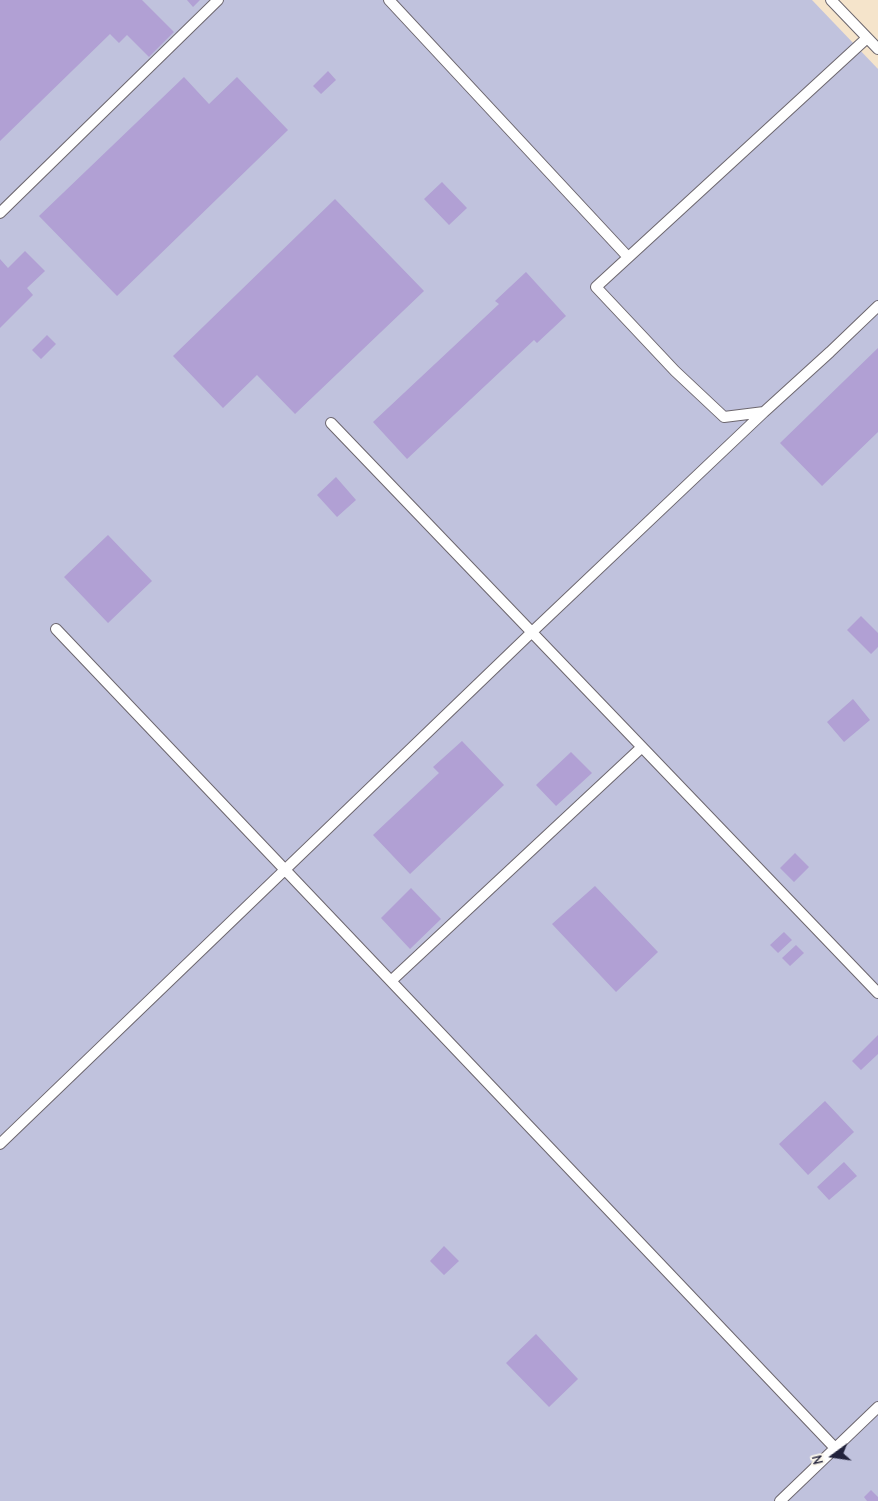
<!DOCTYPE html>
<html>
<head>
<meta charset="utf-8">
<style>
  body { margin:0 }
  #map { position:relative; width:878px; height:1501px; overflow:hidden; background:#f5e4cb; font-family:"Comic Neue",sans-serif }
  canvas { display:block }
  .north { position:absolute; left:808px; top:1431px; width:50px; height:50px; -webkit-text-stroke:4px #fbf7ec; paint-order:stroke; rotate:256deg; font-size:14px; font-weight:700; line-height:20px; text-align:center; color:#22223b }
  .north::after { content:''; display:block; margin:auto; width:18px; height:22px; background:#22223b; clip-path:polygon(50% 0,100% 100%,50% 72%,0 100%) }
</style>
</head>
<body>
<div id="map">
<canvas width="878" height="1501"></canvas>
<div class="north">N</div>
</div>
<script>
const ctx = document.querySelector('canvas').getContext('2d');
ctx.lineJoin = 'round';
function fillPath(path, color) { ctx.fillStyle = color; ctx.fill(path, 'evenodd'); }
const toPath = rows => new Path2D(rows.map(r => 'M' + r).join(''));
function trace(path, color, width, dash) { ctx.strokeStyle = color; ctx.lineWidth = width; ctx.lineCap = dash ? 'butt' : 'round'; ctx.setLineDash(dash || []); ctx.stroke(path); }
fillPath(toPath([
  [0,0,812,0,878,69,878,1501,0,1501]
]), '#c0c2dd');
fillPath(toPath([
  [0,0,142,0,174,32,149,57,127,35,119,43,110,34,0,141],
  [187,0,200,0,193,7],
  [328,71,336,80,321,94,313,86],
  [184,77,209,104,237,77,288,130,117,296,39,216],
  [442,182,467,208,449,225,424,199],
  [335,199,424,291,295,414,257,375,223,408,173,356],
  [25,251,45,271,27,288,33,295,0,328,0,259,8,268],
  [526,272,566,316,537,343,534,340,407,459,373,422,499,304,495,301],
  [47,335,56,344,41,359,32,350],
  [878,348,878,432,822,486,780,443],
  [336,477,356,500,337,517,317,495],
  [108,535,152,581,108,623,64,577],
  [861,616,878,633,878,647,871,654,847,630],
  [853,699,870,720,844,742,827,722],
  [462,741,504,785,410,874,373,835,439,773,433,767],
  [571,752,592,773,556,806,536,785],
  [795,853,809,867,794,882,780,868],
  [595,886,658,952,616,992,552,924],
  [411,888,441,919,410,949,381,918],
  [784,932,792,940,778,953,770,945],
  [796,945,804,953,790,966,782,958],
  [878,1035,878,1054,861,1070,852,1061],
  [825,1101,854,1132,808,1175,779,1144],
  [844,1162,857,1176,829,1200,817,1187],
  [444,1246,459,1261,444,1275,430,1261],
  [536,1334,578,1379,549,1407,506,1363],
  [871,1490,878,1497,878,1501,867,1501,864,1497]
]), '#b1a0d4');
const service = toPath([
  [389,0,628,257],
  [831,0,878,49],
  [867,38,596,287,675,371,724,417,764,412,830,352,878,306],
  [0,213,218,0],
  [331,423,878,993],
  [56,629,835,1448],
  [391,981,642,747],
  [0,1144,532,632,764,412],
  [780,1501,878,1407]
]);
trace(service, '#6c666d', 12);
trace(service, '#fff', 10);
</script>
</body>
</html>
